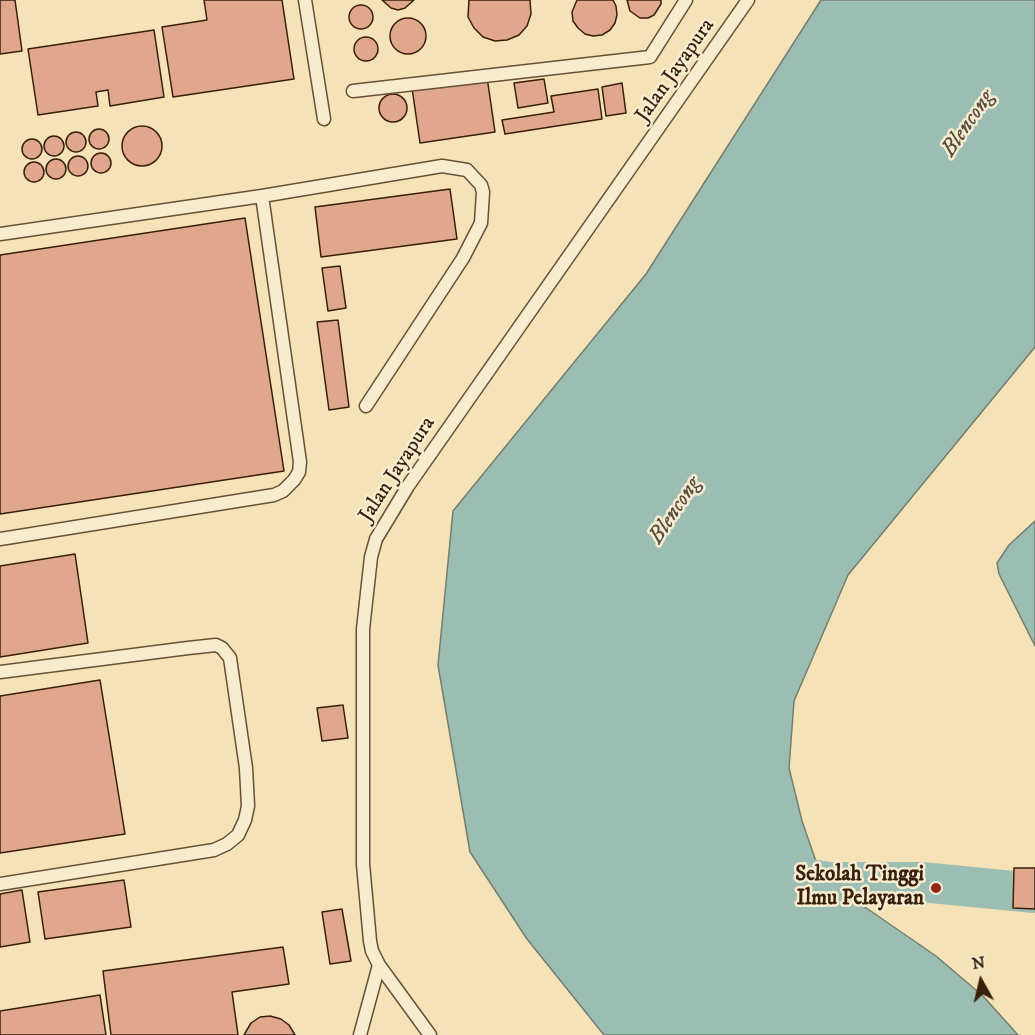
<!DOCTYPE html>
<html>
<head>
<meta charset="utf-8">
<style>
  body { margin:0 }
  #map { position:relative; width:1035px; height:1035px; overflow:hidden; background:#f5e2b6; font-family:"IM FELL DW Pica",serif }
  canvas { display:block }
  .north { position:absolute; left:951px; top:951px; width:60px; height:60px; -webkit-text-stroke:4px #f8ecd0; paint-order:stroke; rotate:352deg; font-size:16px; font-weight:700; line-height:24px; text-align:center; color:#371f0c }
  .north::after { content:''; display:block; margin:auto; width:21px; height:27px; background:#371f0c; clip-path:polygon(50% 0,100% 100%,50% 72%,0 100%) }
</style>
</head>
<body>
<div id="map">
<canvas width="1035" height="1035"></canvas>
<div class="north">N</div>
</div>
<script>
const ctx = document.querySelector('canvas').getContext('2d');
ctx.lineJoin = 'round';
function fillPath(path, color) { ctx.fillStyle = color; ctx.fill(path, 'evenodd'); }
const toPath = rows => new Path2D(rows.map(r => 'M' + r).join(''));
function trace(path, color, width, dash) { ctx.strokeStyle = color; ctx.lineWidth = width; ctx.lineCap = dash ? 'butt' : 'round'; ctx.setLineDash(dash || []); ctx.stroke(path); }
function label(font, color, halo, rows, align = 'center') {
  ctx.font = font + ' "IM FELL DW Pica",serif'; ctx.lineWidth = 5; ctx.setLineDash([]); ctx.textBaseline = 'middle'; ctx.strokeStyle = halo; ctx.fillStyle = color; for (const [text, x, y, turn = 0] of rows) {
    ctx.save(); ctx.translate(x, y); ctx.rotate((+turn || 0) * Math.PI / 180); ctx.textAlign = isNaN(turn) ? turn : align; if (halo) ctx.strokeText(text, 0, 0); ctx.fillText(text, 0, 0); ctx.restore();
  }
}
const water = toPath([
  [821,0,1035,0,1035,347,848,575,794,701,789,768,802,821,819,870,830,882,846,894,936,956,983,996,1018,1035,604,1035,527,939,470,852,438,665,453,511,646,274,821,0],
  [1035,521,1035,646,999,574,997,563,1009,545,1035,521]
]);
fillPath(water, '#9cbdb2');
trace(water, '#747e70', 1.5);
trace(toPath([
  [775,874,830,882,921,882,1035,893]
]), '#9cbdb2', 40);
const building = toPath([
  [0,0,15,0,22,51,0,54,0,0],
  [204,0,282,0,294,79,173,97,162,27,207,20,204,0],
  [382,0,414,0,405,8,398,10,391,8,382,0],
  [469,0,530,0,531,14,527,26,519,35,507,40,495,41,483,37,474,28,468,17,469,0],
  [577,0,613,0,616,6,617,15,615,23,610,30,602,35,593,36,585,34,578,28,573,21,572,12,577,0],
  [627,0,661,0,661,4,654,15,648,18,640,18,630,11,627,0],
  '349 17a12 12 0 1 1 24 0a12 12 0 1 1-24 0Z',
  '390 36a18 18 0 1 1 36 0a18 18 0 1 1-36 0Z',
  [154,30,164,97,110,106,108,90,96,92,98,106,38,115,28,49,154,30],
  '354 49a12 12 0 1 1 24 0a12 12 0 1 1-24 0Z',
  [487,77,495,132,420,143,412,88,487,77],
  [544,79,548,103,518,108,514,83,544,79],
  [622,83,626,113,606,116,602,87,622,83],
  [598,89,602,119,505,134,502,120,554,112,551,96,598,89],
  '379 108a14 14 0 1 1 28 0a14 14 0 1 1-28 0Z',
  '122 146a20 20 0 1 1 40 0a20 20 0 1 1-40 0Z',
  '89 139a10 10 0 1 1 20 0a10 10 0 1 1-20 0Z',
  '66 142a10 10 0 1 1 20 0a10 10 0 1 1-20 0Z',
  '44 146a10 10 0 1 1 20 0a10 10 0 1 1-20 0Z',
  '22 149a10 10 0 1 1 20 0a10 10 0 1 1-20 0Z',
  '91 163a10 10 0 1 1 20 0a10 10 0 1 1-20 0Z',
  '68 166a10 10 0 1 1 20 0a10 10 0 1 1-20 0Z',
  '46 169a10 10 0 1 1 20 0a10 10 0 1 1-20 0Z',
  '24 172a10 10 0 1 1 20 0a10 10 0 1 1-20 0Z',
  [450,189,457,239,321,257,315,207,450,189],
  [245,218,284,471,0,514,0,255,245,218],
  [340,266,346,308,328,311,322,268,340,266],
  [338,320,349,407,329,410,317,322,338,320],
  [75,554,88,643,0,657,0,566,75,554],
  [100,680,125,834,0,853,0,696,100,680],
  [343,705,348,738,322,741,317,708,343,705],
  [1014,868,1035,868,1035,909,1013,908,1014,868],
  [124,880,131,927,45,939,38,892,124,880],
  [22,890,30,942,0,947,0,894,22,890],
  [342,909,351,961,330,964,322,912,342,909],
  [283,947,289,984,232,992,238,1035,111,1035,103,971,283,947],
  [100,995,106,1035,0,1035,0,1011,100,995],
  [270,1016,281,1019,289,1025,295,1035,244,1035,251,1023,260,1017,270,1016]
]);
fillPath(building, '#e0a78d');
trace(building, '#371f0c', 1.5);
const service = toPath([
  [305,0,324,119],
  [353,91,650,57,686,0],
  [0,234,262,196,442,166,467,170,481,185,483,192,481,223,463,258,366,406],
  [0,539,274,495,283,491,294,480,299,472,300,462,262,196],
  [0,672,188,648,216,645,222,648,230,658,246,768,248,806,245,820,238,835,227,844,214,850,0,884],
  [360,1035,379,965],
  [430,1035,379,965,372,951,370,941,363,864,363,629,371,557,376,539,408,486,748,0]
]);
trace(service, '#665036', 15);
trace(service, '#f8ecd0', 12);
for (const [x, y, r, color] of [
  [936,888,6,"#8f2418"]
]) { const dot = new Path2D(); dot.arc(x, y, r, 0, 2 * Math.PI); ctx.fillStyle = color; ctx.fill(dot); trace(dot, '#f8ecd0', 2); }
label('21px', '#371f0c', '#f8ecd0', [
  ["Jalan Jayapura",676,71,-55],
  ["Jalan Jayapura",398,470,-57]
]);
label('bold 21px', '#371f0c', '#f8ecd0', [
  ["Sekolah Tinggi",924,876],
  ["Ilmu Pelayaran",924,900]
], 'right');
label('italic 22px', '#554e3e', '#f8ecd0', [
  ["Blencong",969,124,-55],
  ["Blencong",676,511,-56]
]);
</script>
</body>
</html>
